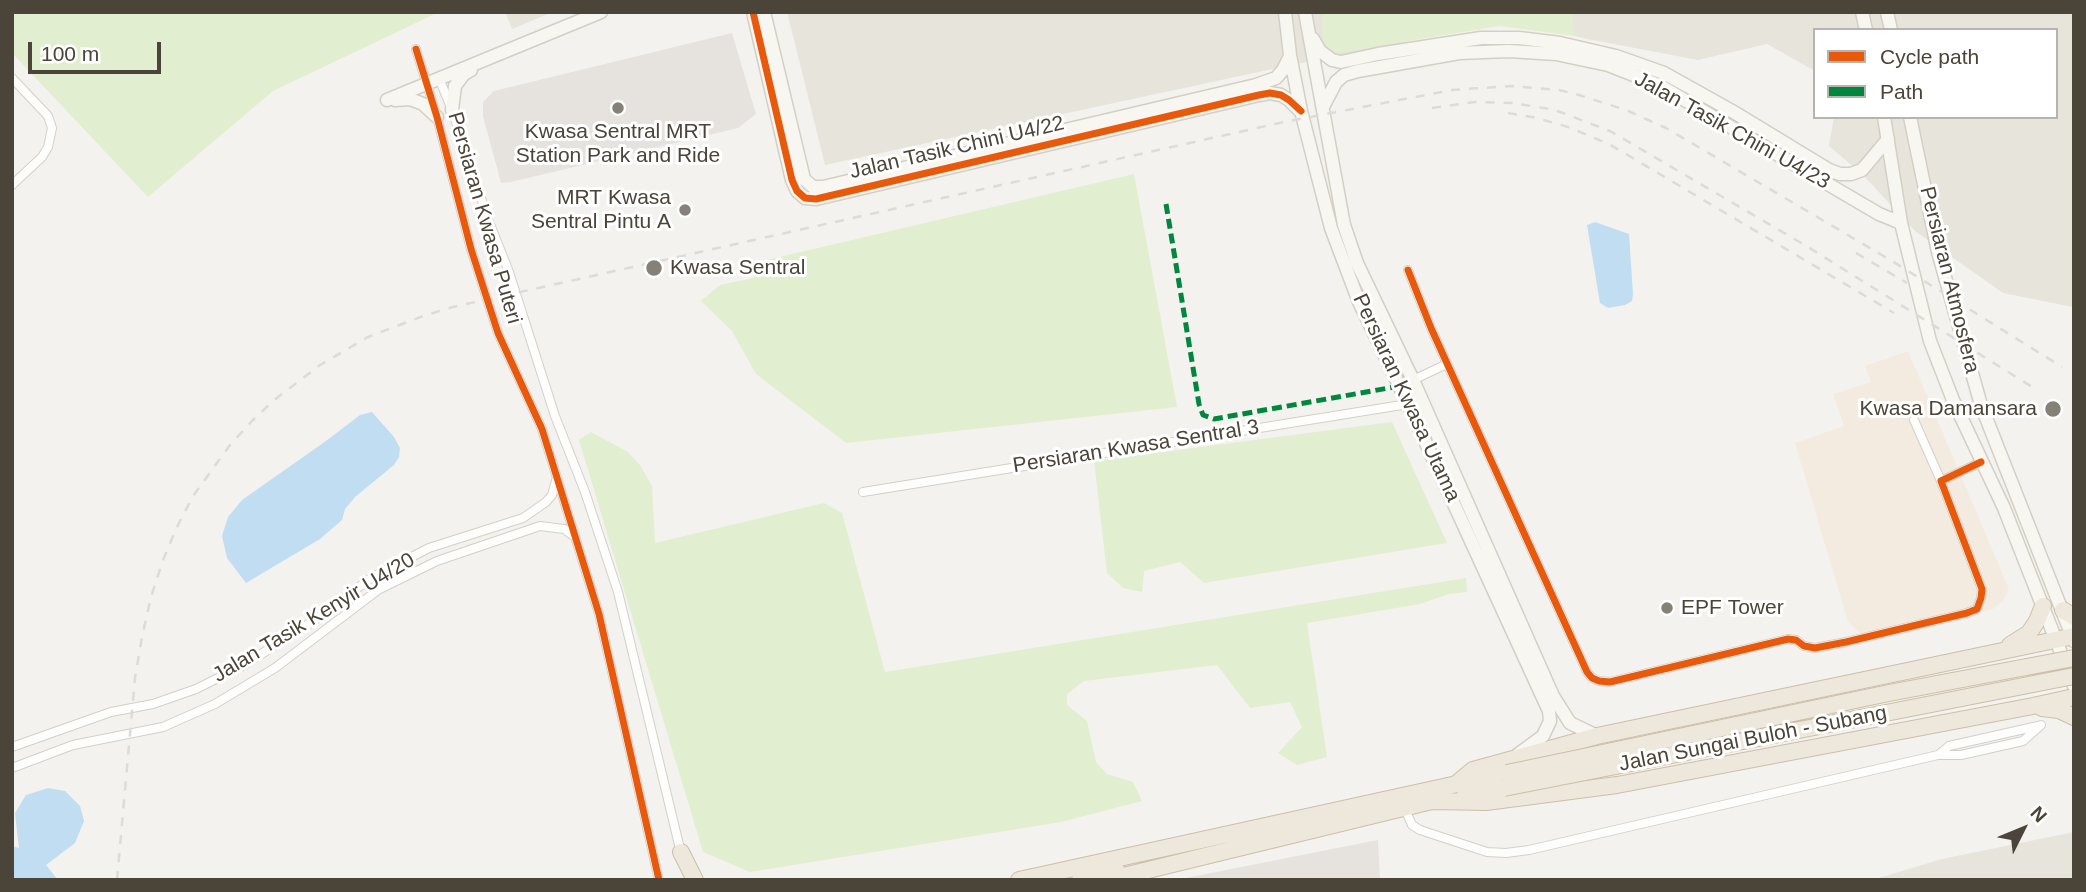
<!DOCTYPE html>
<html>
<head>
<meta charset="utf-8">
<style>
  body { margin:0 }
  #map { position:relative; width:2086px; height:892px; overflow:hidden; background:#f4f2ee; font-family:Helvetica,sans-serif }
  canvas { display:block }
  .frame { position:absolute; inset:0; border:14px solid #4b4439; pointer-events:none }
  .legend { position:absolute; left:1813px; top:28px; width:245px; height:91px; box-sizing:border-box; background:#fff; border:2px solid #b7b4b0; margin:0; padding:9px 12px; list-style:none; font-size:21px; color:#4b4439 }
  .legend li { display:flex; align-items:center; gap:14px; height:35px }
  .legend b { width:35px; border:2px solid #b7b4b0 }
  .north { position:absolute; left:1988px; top:794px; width:70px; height:70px; -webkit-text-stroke:5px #fff; paint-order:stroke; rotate:47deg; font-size:19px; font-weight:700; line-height:28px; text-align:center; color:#4b4439 }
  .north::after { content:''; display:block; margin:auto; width:24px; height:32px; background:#4b4439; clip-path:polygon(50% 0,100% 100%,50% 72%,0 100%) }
  .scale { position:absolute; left:28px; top:42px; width:133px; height:32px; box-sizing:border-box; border:4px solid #4b4439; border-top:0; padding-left:9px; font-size:21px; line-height:24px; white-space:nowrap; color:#4b4439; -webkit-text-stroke:5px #fff; paint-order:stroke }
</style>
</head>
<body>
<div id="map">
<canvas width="2086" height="892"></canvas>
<div class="frame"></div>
<ul class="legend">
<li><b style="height:9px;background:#e8590c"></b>Cycle path</li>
<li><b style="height:9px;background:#00873e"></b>Path</li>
</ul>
<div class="north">N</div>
<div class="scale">100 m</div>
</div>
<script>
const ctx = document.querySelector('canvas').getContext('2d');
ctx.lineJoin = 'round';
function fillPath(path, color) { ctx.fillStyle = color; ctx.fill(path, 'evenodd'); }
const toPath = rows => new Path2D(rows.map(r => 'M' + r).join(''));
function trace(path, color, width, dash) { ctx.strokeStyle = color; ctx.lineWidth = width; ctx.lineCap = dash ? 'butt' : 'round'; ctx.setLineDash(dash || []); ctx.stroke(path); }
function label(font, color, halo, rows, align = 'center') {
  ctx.font = font + ' Helvetica,sans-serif'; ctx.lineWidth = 6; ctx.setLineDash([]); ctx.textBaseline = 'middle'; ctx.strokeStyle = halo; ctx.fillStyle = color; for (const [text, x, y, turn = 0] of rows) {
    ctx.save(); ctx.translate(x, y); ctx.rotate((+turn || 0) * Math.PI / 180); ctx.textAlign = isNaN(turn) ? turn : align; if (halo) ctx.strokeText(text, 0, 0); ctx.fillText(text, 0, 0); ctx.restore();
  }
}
fillPath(toPath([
  [505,12,553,12,512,29],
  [787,12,2074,12,2074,305,2073,307,2003,293,1915,231,1862,174,1829,146,1834,117,2056,117,2056,30,1815,30,1815,71,1767,44,1698,60,1582,38,1516,19,1268,70,825,165],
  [2074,832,2074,880,1872,880,1942,859]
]), '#e7e4dc');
fillPath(toPath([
  [1908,351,2009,589,2004,600,1993,609,1867,639,1848,622,1795,443,1844,426,1833,394,1871,382,1865,366]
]), '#f3ebdf');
fillPath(toPath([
  [1378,840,1380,880,1176,880,1317,852]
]), '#e6e2de');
fillPath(toPath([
  [12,12,439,12,273,91,148,197,12,53],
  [1322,12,1572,12,1574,36,1499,26,1337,53,1323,46],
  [1134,174,1177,407,846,443,756,374,732,331,701,301,720,285,754,278,754,263],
  [1392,422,1447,543,1204,583,1180,562,1144,571,1142,592,1123,588,1107,573,1094,461],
  [591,432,628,452,640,465,652,486,655,543,824,503,842,513,885,672,1466,578,1467,592,1449,594,1420,604,1307,623,1327,757,1297,765,1278,753,1302,727,1290,702,1250,708,1217,665,1084,681,1067,694,1067,705,1087,721,1096,762,1107,774,1133,782,1142,801,1061,822,750,872,703,852,579,440]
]), '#e1eecf');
fillPath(toPath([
  [732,33,756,114,738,128,511,182,501,183,483,116,483,102,494,91]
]), '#e6e3df');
fillPath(toPath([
  [1595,222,1629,234,1633,294,1632,301,1625,305,1608,308,1600,303,1587,225],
  [372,412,394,437,400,448,399,457,394,465,355,497,345,509,342,520,320,539,246,583,227,558,222,536,228,517,242,500,326,441,360,415],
  [48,788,65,791,80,806,84,821,75,843,46,865,58,880,12,880,12,846,19,848,15,813,26,795]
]), '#c0ddf1');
const street = toPath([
  [416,49,437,117,471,249,498,333,542,429,599,614,659,880],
  [12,78,48,116,52,128,48,147,42,157,12,185],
  [439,78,452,110,488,219,509,272,555,416,585,492,618,592,681,853],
  [1408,270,1431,328,1587,672,1592,678,1599,681,1610,682,1788,639,1796,640,1804,646,1815,648,1846,642,1967,613,1977,609,1981,598,1982,589,1941,481,1981,462],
  [1400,386,1447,364],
  [1914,420,1941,481],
  [863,492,1408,404],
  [12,747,111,712,153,704,196,689,244,665,315,620,371,578,396,565,429,548,523,518,546,502,552,495,557,477],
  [1938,755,1949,746,2038,726],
  [12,768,73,745,163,727,215,704,275,668,378,590,437,561,540,526,564,529,575,537],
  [1404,807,1412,825,1420,830,1487,852,1506,853,1529,850,1938,755,1961,755,2023,741,2041,725]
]);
const secondary = toPath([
  [753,12,792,180,797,191,805,198,816,199,1259,95,1270,93,1281,95,1289,100,1300,111],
  [764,12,804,179,813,187,823,187,1256,85,1276,78,1283,70,1290,56],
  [1285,12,1290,55,1301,111,1331,228,1359,302,1408,404,1549,711,1550,721,1543,736,1517,755],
  [1305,12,1344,225,1357,263,1413,380,1553,696,1570,723,1597,736],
  [1862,12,1866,30],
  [1887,12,1891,30],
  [1313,39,1320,51,1332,60,1341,62,1378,54,1481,38,1519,38,1560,43,1616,56,1664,73,1732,111,1829,170,1840,174,1851,174,1862,170,1888,139],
  [387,100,601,12],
  [395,100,410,99,423,104,437,117],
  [1324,105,1336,82,1344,75,1358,71,1459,53,1509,51,1556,54,1608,65,1659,85,1879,214,1901,223],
  [452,110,455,86,464,74,471,70],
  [1884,117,1901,223,1930,341,1953,400,2004,508,2074,686],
  [1910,117,1938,252,1981,405,2074,641]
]);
const highway = toPath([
  [2063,610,2074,617],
  [2010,645,2029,633,2037,621,2043,606],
  [2042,708,2059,710,2074,717],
  [1456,784,1473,770,1597,736,2074,636],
  [1465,795,1504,788],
  [681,852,695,880],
  [1019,880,1507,773],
  [1080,880,1117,871],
  [1107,880,1432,801,1486,802,1617,785,2033,706,2074,697]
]);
trace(street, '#d2d0cb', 10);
trace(secondary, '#d3cfc5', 15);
trace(highway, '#ccbfa9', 18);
trace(street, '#fdfdfc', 8);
trace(secondary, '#f7f6f1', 12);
trace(highway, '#ede8db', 16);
trace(toPath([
  [1432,108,1475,102,1513,103,1555,110,1610,131,1808,247,2037,390],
  [1508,113,1537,118,1568,127,1609,144,1894,313],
  [1856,253,1907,283],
  [117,880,135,678,142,637,151,597,163,560,176,529,193,496,230,445,252,421,273,401,320,365,368,337,423,316,453,307,1284,122,1452,90,1512,86,1559,90,1579,95,1626,110,1666,128,1892,261,2062,367]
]), '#dbdbda', 2.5, [9, 9]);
const highwayBridge = toPath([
  [1507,773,1889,693,2074,658],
  [1504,788,2074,676]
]);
trace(highwayBridge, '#ccbfa9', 18, []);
trace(highwayBridge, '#ede8db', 16);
trace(toPath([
  [1166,204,1199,404,1203,415,1214,419,1400,386]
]), '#00873e', 5, [10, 5]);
trace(toPath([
  [753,12,792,180,797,191,805,198,816,199,1259,95,1270,93,1281,95,1289,100,1301,111],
  [416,49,437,117,471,249,498,333,542,429,599,614,659,880],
  [1408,270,1431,328,1587,672,1592,678,1599,681,1610,682,1788,639,1796,640,1804,646,1815,648,1846,642,1967,613,1977,609,1981,598,1982,589,1941,481,1981,462]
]), '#e8590c', 7);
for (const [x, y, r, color] of [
  [618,108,7,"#868178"],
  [685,210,7,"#868178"],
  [654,268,9,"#868178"],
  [2053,409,9,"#868178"],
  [1667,608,7,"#868178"]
]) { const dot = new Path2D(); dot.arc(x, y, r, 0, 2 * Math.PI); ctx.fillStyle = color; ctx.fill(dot); trace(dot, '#fff', 2.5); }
label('21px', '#4b4439', '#fff', [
  ["Jalan Tasik Chini U4/23",1732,131,29],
  ["Jalan Tasik Chini U4/22",957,148,-13],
  ["Persiaran Kwasa Puteri",484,218,74],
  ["Persiaran Atmosfera",1949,280,76],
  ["Persiaran Kwasa Utama",1406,398,65],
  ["Persiaran Kwasa Sentral 3",1136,447,-9],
  ["Jalan Tasik Kenyir U4/20",314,618,-31],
  ["Jalan Sungai Buloh - Subang",1753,739,-11]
]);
label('21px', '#4b4439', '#fff', [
  ["Kwasa Sentral MRT",618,132,"center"],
  ["Station Park and Ride",618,156,"center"],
  ["MRT Kwasa",671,198],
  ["Sentral Pintu A",671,222],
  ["Kwasa Sentral",670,268,"left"],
  ["Kwasa Damansara",2037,409],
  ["EPF Tower",1681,608,"left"]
], 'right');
</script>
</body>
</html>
